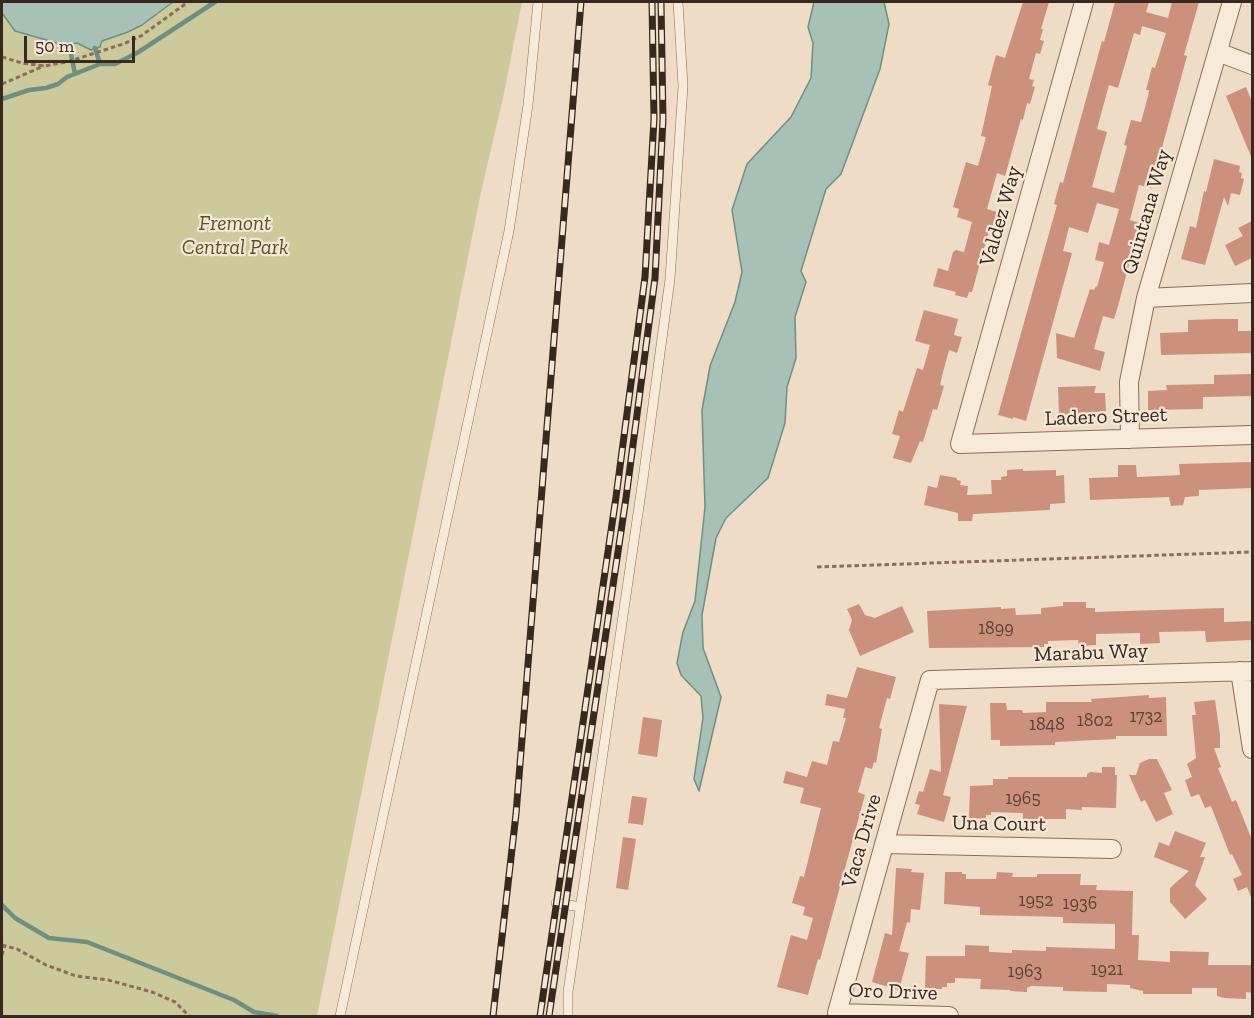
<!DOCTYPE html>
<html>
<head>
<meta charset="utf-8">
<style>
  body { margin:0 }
  #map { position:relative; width:1254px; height:1018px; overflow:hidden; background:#eedcc6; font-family:"Zilla Slab",serif }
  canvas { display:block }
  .frame { position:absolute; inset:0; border:3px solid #39281f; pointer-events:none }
  .scale { position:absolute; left:24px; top:36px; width:111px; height:27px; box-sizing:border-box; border:3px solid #39281f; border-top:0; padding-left:8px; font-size:18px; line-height:21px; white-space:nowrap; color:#39281f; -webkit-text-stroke:4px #f5e7d5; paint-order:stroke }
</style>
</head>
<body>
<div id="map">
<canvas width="1254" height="1018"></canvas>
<div class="frame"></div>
<div class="scale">50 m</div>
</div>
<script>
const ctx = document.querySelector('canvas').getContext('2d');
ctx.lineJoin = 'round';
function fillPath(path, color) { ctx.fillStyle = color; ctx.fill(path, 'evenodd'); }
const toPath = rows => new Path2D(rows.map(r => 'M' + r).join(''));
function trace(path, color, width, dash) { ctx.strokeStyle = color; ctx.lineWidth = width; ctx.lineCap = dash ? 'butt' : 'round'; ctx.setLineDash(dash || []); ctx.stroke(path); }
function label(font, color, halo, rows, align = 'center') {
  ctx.font = font + ' "Zilla Slab",serif'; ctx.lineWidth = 4.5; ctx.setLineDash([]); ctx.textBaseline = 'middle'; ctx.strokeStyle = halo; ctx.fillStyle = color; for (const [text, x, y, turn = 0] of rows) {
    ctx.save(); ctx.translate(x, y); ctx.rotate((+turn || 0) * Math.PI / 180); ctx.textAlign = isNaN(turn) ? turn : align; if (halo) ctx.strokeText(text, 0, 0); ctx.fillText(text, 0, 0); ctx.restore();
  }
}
fillPath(toPath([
  [2,2,522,2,503,98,481,192,317,1016,2,1016]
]), '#ccca9a');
const water = toPath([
  [2,2,173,2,142,25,128,32,102,41,100,47,91,50,77,43,64,45,15,31,2,13,2,2],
  [814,2,884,2,889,24,880,69,841,174,826,189,801,271,806,282,795,317,796,358,787,387,785,423,768,478,726,518,716,538,702,615,703,648,721,697,699,791,694,779,703,718,701,696,681,675,677,663,683,632,695,601,705,507,702,410,710,366,735,302,742,272,732,210,747,164,791,117,811,78,813,43,808,27,814,2]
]);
fillPath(water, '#a7c1b6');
trace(water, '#6e9082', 1.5);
trace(toPath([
  [69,44,75,74],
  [95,48,100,64],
  [2,99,29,90,46,88,58,84,67,77,100,64,115,64,137,53,215,2],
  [2,905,15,918,49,938,87,942,234,1000,254,1012,277,1016]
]), '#6e9082', 4.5);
fillPath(toPath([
  [1023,2,1049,2,1041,29,1043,29,1040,40,1044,41,1040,54,1036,53,1029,79,1034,80,1032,86,1035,87,1030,104,1027,103,1023,120,1021,119,1005,176,997,173,987,209,997,212,992,227,990,227,972,292,969,292,967,298,955,295,956,292,933,286,938,268,948,271,953,252,956,250,964,252,972,222,957,217,959,209,953,207,966,162,978,166,986,137,981,136,992,86,988,85,996,55,1005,58],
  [1115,2,1149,2,1146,12,1168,18,1172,2,1199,2,1184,55,1187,56,1151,188,1139,185,1130,220,1140,223,1118,306,1114,319,1103,316,1094,349,1105,352,1100,371,1057,358,1056,333,1074,338,1090,289,1094,290,1096,286,1097,287,1104,262,1095,260,1099,242,1109,245,1119,209,1097,203,1088,233,1069,227,1063,251,1072,253,1026,421,1013,417,1013,419,998,415,1057,205,1054,204,1060,182,1063,183,1102,41,1104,42],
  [1142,26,1166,33,1155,68,1152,67,1146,90,1149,90,1148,96,1141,122,1131,120,1124,145,1127,146,1114,193,1092,187,1107,132,1097,129,1109,85,1118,88,1134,33,1140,35],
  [1246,87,1252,102,1252,159,1226,96],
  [1214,159,1240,166,1239,172,1242,173,1241,178,1244,179,1240,195,1231,193,1228,206,1224,197,1205,265,1181,259,1190,226,1196,228,1204,191,1206,192],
  [1252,221,1252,258,1235,266,1225,245,1243,236,1238,228],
  [924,310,958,319,954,335,962,337,957,353,949,350,942,376,940,385,944,386,937,410,933,409,923,442,920,441,911,463,893,458,900,436,892,434,899,410,903,412,917,368,923,370,930,345,915,341],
  [1218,319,1238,319,1238,331,1252,331,1252,353,1161,355,1160,333,1188,332,1188,320],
  [1252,374,1252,396,1203,397,1203,409,1148,410,1148,391,1167,390,1166,385,1214,384,1214,375],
  [1096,386,1094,393,1105,393,1106,411,1059,415,1058,387],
  [1252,462,1252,488,1199,490,1199,496,1185,497,1183,505,1171,506,1169,497,1090,500,1089,478,1118,477,1118,465,1136,465,1137,477,1180,475,1179,464],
  [1023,469,1023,471,1056,470,1056,476,1064,475,1065,503,1050,504,1050,510,973,514,972,521,958,521,958,513,924,505,928,486,937,488,940,475,957,478,957,480,961,481,960,485,968,486,967,495,992,494,991,480,1001,480,1001,477,1007,476,1007,470],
  [1063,602,1086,602,1086,608,1095,608,1095,612,1224,608,1224,622,1252,621,1252,640,1206,642,1205,631,1159,632,1160,643,1140,644,1140,633,1096,634,1096,645,1079,646,1078,640,1048,641,1048,644,1044,644,1044,647,929,648,927,611,1001,607,1001,609,1015,608,1016,615,1041,614,1041,608,1063,606],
  [859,604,865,615,875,618,902,606,914,632,860,656,849,630,852,620,847,609],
  [857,667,896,677,890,699,887,698,879,728,882,729,876,763,874,762,872,769,865,767,858,792,865,795,820,960,818,959,808,995,777,987,791,935,807,940,813,918,803,915,805,907,792,903,800,876,804,877,821,808,800,803,804,788,783,783,786,771,807,777,812,761,827,765,833,741,839,742,846,718,843,718,845,709,825,705,827,694,847,698],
  [1149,695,1149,698,1166,697,1167,736,1116,736,1116,739,1055,742,1055,745,1000,746,1000,740,991,740,990,703,1006,703,1007,710,1022,710,1023,713,1046,712,1046,702,1092,702,1091,699],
  [1215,700,1220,735,1220,748,1214,748,1221,767,1218,768,1232,802,1236,800,1252,840,1252,900,1247,887,1238,891,1233,879,1242,875,1232,854,1230,855,1211,806,1205,808,1199,794,1191,797,1185,780,1192,777,1187,764,1196,758,1192,715,1196,715,1194,702],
  [939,704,967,706,943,795,951,797,944,822,917,814,920,805,915,804,919,791,923,792,930,769,941,772],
  [643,717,662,720,657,757,638,754],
  [1149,759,1157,759,1172,790,1164,793,1173,814,1156,822,1145,800,1141,802,1129,775,1136,775,1140,763],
  [1102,767,1115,767,1115,775,1117,775,1116,808,1082,807,1082,810,1066,809,1066,819,1039,819,1039,821,1023,821,1023,813,991,812,991,815,986,815,986,819,969,818,970,786,993,785,993,779,1008,779,1008,777,1087,777,1087,774,1090,772,1102,773],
  [632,796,647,798,643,825,628,823],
  [1175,831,1206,843,1200,857,1205,857,1195,885,1207,899,1185,919,1170,902,1170,888,1189,871,1154,857,1159,842,1169,846],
  [623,837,636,839,628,890,616,888],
  [896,868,912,869,911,872,924,873,920,910,911,909,910,923,907,922,899,951,909,953,899,990,872,982,885,933,892,935],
  [945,872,962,872,962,874,966,874,966,879,996,879,997,872,1013,873,1012,877,1037,877,1037,874,1081,874,1080,885,1097,885,1096,890,1133,891,1132,935,1139,935,1138,960,1170,962,1170,951,1209,952,1208,965,1252,965,1252,993,1246,992,1246,999,1224,998,1217,996,1217,988,1192,988,1192,994,1143,994,1143,991,1130,988,1130,985,1107,984,1107,992,1063,991,1063,987,1031,986,1027,988,1027,992,1010,991,1010,990,980,989,981,979,955,978,955,983,947,983,947,987,942,987,942,989,925,989,926,956,965,956,965,945,989,946,989,952,1012,953,1012,950,1046,951,1046,947,1115,949,1115,924,1063,923,1063,917,980,915,980,907,944,904]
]), '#cb917c');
const service = toPath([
  [556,903,581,907],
  [340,1016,509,231,528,105,538,2],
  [568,1016,568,992,643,479,670,279,683,86,678,2]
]);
const minor = toPath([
  [1084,2,960,444,1252,435],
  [1218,52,1252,65],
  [1146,298,1252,293],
  [1130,439,1129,382,1146,298,1232,2],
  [1240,671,1252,749],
  [884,844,1112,849],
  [949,1016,837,1013,930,680,1252,671]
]);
trace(service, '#896d5c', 10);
trace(minor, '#896d5c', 20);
trace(toPath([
  [2,57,22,63,44,66,67,62,123,44,141,36,188,2],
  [2,84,44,66],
  [817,567,1252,552],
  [2,945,17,949,46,965,76,976,108,980,152,992,175,1002,189,1016],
  [2,955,5,945]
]), '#896d5c', 3, [4.5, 3]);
trace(service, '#f8ead9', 9);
trace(minor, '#f8ead9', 18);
const rail = toPath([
  [493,1016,516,814,581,2],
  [540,1016,616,497,645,277,654,119,652,2],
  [549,1016,626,498,655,278,663,119,661,2]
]);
trace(rail, '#39281f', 7);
trace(rail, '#f5e7d5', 4.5, [14]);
label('18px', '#5e4236', null, [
  ["1899",996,629],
  ["1732",1146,717],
  ["1802",1095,721],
  ["1848",1047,725],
  ["1965",1023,799],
  ["1952",1036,901],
  ["1936",1080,904],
  ["1921",1107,970],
  ["1963",1025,972]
]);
label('21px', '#39281f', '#f5e7d5', [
  ["Quintana Way",1147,212,-74],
  ["Valdez Way",1001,216,-74],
  ["Ladero Street",1106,417,-2],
  ["Marabu Way",1091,653,-2],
  ["Una Court",999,824,1],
  ["Vaca Drive",862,841,-74],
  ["Oro Drive",893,992,2]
]);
label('italic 21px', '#515526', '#f5e7d5', [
  ["Fremont",235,224],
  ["Central Park",235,248]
]);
</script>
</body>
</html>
